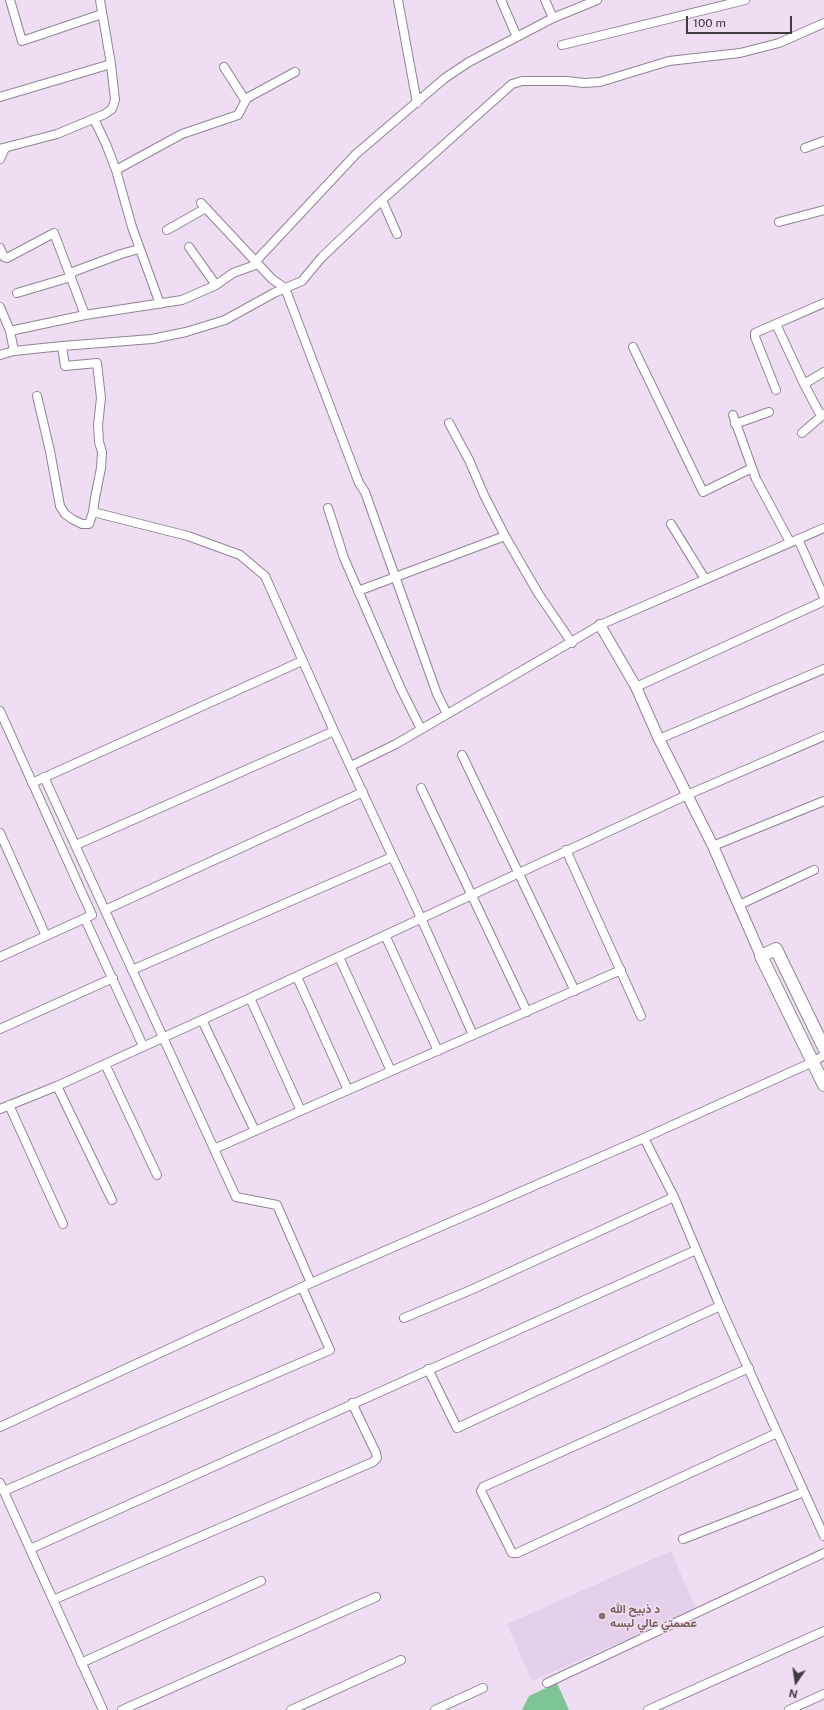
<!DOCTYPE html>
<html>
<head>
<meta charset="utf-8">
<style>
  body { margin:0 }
  #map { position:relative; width:824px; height:1710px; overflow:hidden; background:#eeddf3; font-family:"Public Sans",sans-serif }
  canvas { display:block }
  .north { position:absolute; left:776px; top:1662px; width:40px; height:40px; -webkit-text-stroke:3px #eeddf3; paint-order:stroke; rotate:193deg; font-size:11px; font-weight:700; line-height:16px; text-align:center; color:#413a42 }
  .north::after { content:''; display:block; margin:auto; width:14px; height:18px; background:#413a42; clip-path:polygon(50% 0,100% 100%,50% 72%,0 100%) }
  .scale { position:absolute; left:686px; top:16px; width:106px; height:18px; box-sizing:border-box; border:2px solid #413a42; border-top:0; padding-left:5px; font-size:12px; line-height:14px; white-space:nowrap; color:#413a42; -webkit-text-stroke:3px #eeddf3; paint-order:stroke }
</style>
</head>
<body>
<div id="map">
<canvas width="824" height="1710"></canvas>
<div class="north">N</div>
<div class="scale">100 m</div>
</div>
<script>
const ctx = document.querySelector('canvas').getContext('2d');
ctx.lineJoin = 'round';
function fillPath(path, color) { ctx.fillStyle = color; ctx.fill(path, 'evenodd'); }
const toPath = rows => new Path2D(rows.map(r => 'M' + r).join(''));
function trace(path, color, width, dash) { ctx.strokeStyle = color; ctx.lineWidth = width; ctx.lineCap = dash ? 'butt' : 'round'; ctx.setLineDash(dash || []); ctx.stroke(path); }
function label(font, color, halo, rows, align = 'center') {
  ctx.font = font + ' "Public Sans",Vazirmatn,sans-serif'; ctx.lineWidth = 3.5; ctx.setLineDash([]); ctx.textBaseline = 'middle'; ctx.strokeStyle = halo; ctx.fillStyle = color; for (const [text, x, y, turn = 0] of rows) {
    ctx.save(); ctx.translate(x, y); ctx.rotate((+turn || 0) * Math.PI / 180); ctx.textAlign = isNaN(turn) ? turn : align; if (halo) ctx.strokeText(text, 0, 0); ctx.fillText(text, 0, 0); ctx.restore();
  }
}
fillPath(toPath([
  [671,1551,696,1609,532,1681,507,1624]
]), '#e5d0eb');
fillPath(toPath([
  [557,1683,569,1710,522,1710,529,1696]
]), '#7ec594');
const minor = toPath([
  [10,0,22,41,102,14],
  [398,0,417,103],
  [501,0,517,37],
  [545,0,553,18],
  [562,45,745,0],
  [224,67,245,100],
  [0,97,111,64],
  [94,119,106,144,116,170,132,227,160,304],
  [805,148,824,141],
  [0,149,57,134,105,114,112,109,115,100,111,64,100,0],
  [0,159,5,148],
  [116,170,182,134,238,115,247,98,295,72],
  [382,200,397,234],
  [201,203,272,279,285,288,359,483,365,492,437,694,447,714],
  [779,222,824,210],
  [167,230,206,208],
  [189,247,216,285],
  [0,248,4,257,7,258,54,233,85,315],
  [255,262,356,154,445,78,469,62,553,18,597,0],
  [70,273,121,254,139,249],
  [17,293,71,277],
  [0,307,10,331,14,351],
  [776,324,804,384,821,416],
  [10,331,85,315,182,300,216,285,233,273,258,264],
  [633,347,703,492,752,468],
  [0,355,14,351,62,346,152,339,186,332,225,320,274,293,302,281,322,257,382,200,512,84,522,81,566,81,584,83,600,82,669,61,740,53,779,43,824,23],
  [804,384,824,372],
  [776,390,755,337,755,333,824,303],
  [37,396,50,451,60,506,65,514,72,519,82,524,89,524,93,512,95,498,101,468,102,452,99,442,98,425,101,398,97,363,65,366,62,346],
  [733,415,756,479,790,542],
  [449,423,469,460,484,495,505,536,538,593,572,643],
  [735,424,769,412],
  [802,433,824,414],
  [328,508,344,558,401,689,421,729],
  [93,512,188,536,240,555,265,576,334,731,421,918,473,1035],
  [671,524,705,579],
  [798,539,824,597],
  [358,591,505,536],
  [636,687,824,601],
  [0,711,92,915,0,957],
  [659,739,824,669],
  [462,755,575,991],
  [351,766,396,744,600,625,824,528],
  [44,777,236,1197,277,1205,311,1283],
  [32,783,302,661],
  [421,788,527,1012],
  [0,833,46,936],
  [76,845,334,731],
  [713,846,824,801],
  [566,850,641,1016],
  [739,905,814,870],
  [105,910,363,792],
  [85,919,143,1046],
  [385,935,438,1051],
  [339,957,391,1071],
  [132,970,392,857],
  [297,977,348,1090],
  [250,998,301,1111],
  [202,1020,255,1131],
  [0,1029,113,978],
  [105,1064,157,1175],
  [57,1086,112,1200],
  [9,1105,63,1224],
  [0,1109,57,1086,250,998,687,795,824,736],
  [644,1138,674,1197,720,1306,824,1536],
  [214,1149,621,970],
  [404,1318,473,1289,674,1197],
  [749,1368,483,1487,481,1491,512,1553,517,1553,777,1433],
  [428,1369,457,1428,720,1306],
  [0,1427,311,1283,644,1138,813,1062,824,1055],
  [0,1483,103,1710],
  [4,1491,330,1350,302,1287],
  [683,1539,804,1492],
  [30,1549,696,1250],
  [53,1600,373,1462,377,1458,376,1453,352,1403],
  [81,1663,261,1581],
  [547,1683,824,1553],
  [122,1710,376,1597],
  [291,1710,401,1660],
  [435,1710,483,1688],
  [648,1710,824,1631],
  [789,1710,824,1694]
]);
const tertiary = toPath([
  [600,625,636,687,659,739,713,846,761,956]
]);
const secondary = toPath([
  [824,1048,776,949,761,956,824,1085]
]);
trace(minor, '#928396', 10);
trace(tertiary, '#928396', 12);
trace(secondary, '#928396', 14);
trace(minor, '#fff', 8);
trace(tertiary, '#fff', 10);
trace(secondary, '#fff', 12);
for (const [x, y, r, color] of [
  [602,1616,4,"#8d6e63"]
]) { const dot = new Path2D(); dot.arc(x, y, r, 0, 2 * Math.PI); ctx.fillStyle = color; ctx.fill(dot); trace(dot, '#eeddf3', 1.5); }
label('bold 12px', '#785e54', '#eeddf3', [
  ["د ذبیح الله",610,1609],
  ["عصمتي عالي لېسه",610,1623]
], 'left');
</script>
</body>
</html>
